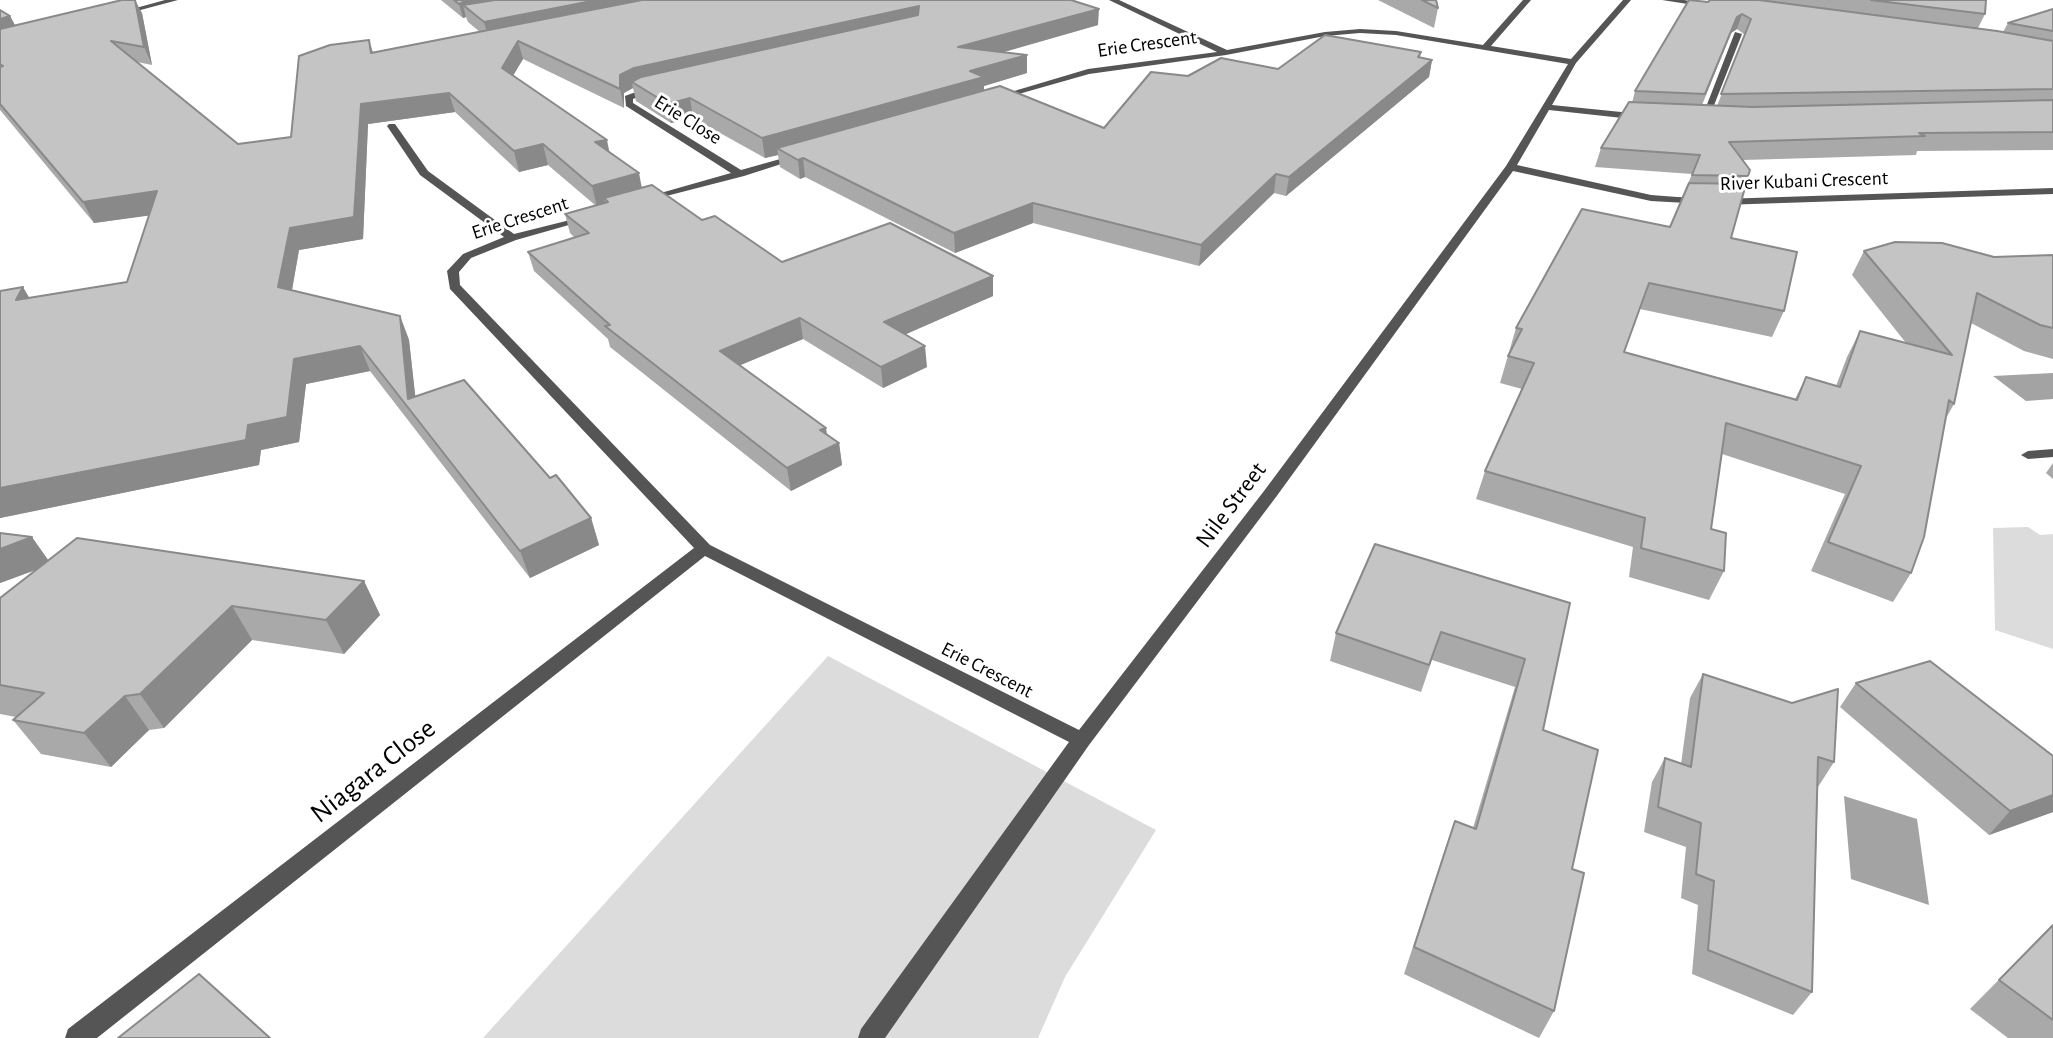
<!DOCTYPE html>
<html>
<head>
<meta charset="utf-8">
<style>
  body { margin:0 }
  canvas { display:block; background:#fff }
</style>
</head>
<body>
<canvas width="2053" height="1038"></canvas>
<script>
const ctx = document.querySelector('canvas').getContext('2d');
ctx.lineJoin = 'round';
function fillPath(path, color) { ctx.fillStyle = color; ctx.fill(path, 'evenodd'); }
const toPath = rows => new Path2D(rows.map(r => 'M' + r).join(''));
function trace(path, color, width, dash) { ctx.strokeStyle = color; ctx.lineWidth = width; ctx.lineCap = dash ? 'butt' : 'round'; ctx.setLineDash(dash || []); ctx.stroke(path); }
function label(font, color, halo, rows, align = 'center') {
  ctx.font = font + ' "Alegreya Sans",sans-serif'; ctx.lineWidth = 6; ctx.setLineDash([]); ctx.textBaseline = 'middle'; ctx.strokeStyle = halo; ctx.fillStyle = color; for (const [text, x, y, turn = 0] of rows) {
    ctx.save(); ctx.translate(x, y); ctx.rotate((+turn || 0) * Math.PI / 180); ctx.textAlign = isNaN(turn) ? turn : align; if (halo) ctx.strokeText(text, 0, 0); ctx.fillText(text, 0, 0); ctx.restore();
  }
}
fillPath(toPath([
  [2028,527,2040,535,2053,534,2053,649,1995,630,1993,528],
  [828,656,1156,830,1065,977,1038,1038,483,1038]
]), '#dcdcdc');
fillPath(toPath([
  [2053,373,2053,399,2026,401,1993,376],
  [1844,796,1917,819,1929,905,1851,879]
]), '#a3a3a3');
fillPath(toPath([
  [165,0,178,0,118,16,114,14,165,0],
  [1109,0,1119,0,1227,50,1325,32,1360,29,1396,31,1483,45,1523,0,1531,0,1491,46,1571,59,1623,0,1631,0,1576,63,1552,105,1641,114,1646,117,1641,120,1549,110,1517,165,1651,195,1677,197,1722,199,2053,188,2053,194,1722,205,1651,201,1513,171,1276,497,1089,745,885,1038,858,1038,861,1029,1069,742,705,556,97,1038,65,1038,68,1029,694,548,450,289,447,271,463,254,504,237,420,175,387,126,389,124,395,124,428,171,514,234,590,215,590,219,516,240,471,258,459,272,460,285,710,545,1079,730,1264,491,1506,166,1568,64,1396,35,1360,33,1325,36,1226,55,1089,74,994,101,994,97,1088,69,1217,52,1109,0],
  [1662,0,1684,0,1711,5,1707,7,1662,0],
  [1735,32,1742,34,1709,118,1701,120,1735,32],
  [652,86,659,88,633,99,633,103,741,170,798,154,803,157,744,176,643,202,643,198,731,173,626,106,625,96,652,86],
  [2053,449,2053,457,2028,459,2021,455,2028,451,2053,449]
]), '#555');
fillPath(toPath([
  [441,0,1071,0,1098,25,1003,52,1027,73,984,86,984,90,1104,128,1188,76,1278,69,1421,52,1420,58,1432,60,1429,77,1286,196,1274,193,1199,266,1033,223,955,253,805,177,800,179,780,167,778,155,765,158,693,118,671,123,636,101,633,88,624,93,624,108,523,59,513,75,610,153,642,187,782,262,993,296,905,334,927,367,883,388,803,339,740,365,839,443,842,465,791,491,610,347,608,339,534,271,528,252,575,238,570,233,565,214,595,205,548,165,519,172,455,112,368,124,363,239,299,250,292,291,400,316,409,340,415,396,550,478,591,518,599,545,530,578,370,371,306,384,299,442,261,450,259,465,0,518,0,291,30,298,127,282,149,215,94,223,0,110,0,10,10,16,15,25,142,13,152,65,137,62,238,144,291,137,369,40,373,52,480,32,468,22,466,17,463,18],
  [1378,0,1436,0,1438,8,1434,28],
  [1710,0,1986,0,1985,14,1978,28,2003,32,2008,23,2053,9,2053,150,1917,151,1916,155,1743,160,1750,170,1745,184,1731,238,1784,311,1772,337,1640,309,1624,352,1795,399,1806,377,1836,386,1847,357,1860,331,1906,343,1852,275,1864,251,1994,257,2053,255,2053,359,2024,351,1971,323,1954,404,1946,418,1911,573,1893,602,1811,571,1845,494,1722,454,1711,529,1724,571,1709,600,1629,577,1633,547,1476,499,1485,471,1522,389,1500,383,1516,328,1670,227,1692,174,1595,167,1601,148,1632,103,1635,91],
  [1737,29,1745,35,1717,106,1702,105,1731,33],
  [2053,463,2053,479,2046,473],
  [0,533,48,560,364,581,380,615,344,654,252,640,164,728,149,730,111,767,41,754,13,720,16,717,0,714,0,598,36,570,0,583],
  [1570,603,1543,730,1572,869,1554,1011,1539,1038,1404,974,1445,849,1455,821,1473,828,1515,687,1432,660,1421,692,1330,661,1336,633],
  [1703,674,1834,762,1818,787,1812,992,1793,1015,1692,974,1698,905,1681,898,1686,847,1644,832,1652,782,1665,758,1681,764,1690,698],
  [1856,683,2053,756,2053,812,1989,835,1840,707],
  [2053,925,2053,1038,2008,1038,1970,1009]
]), '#a9a9a9');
fillPath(toPath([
  [135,0,142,13,152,65,144,47],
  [467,0,502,0,463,5,466,17,463,18,459,4],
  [597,0,681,0,489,39,484,22],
  [919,6,920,23,637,86,632,82,633,88,624,93,624,108,620,89,620,75,634,68],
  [1099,9,1098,25,959,65,958,47],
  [1742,14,1737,29,1731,33,1699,112,1737,17],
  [10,16,19,33,0,38,0,19],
  [518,41,523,59,507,86,502,68],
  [1027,55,1027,73,984,86,984,96,777,148,778,155,765,158,762,138,970,71],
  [1432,60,1429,77,1286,196,1289,177],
  [449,93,455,112,368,124,363,239,299,250,288,311,278,287,290,228,361,104],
  [690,98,693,118,671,123,668,104],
  [607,140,611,160,595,142],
  [543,144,548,165,519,172,514,151],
  [803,158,805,177,800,179,798,160],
  [639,173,643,194,608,202,604,198,605,205,597,207,592,186],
  [1276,174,1274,193,1199,266,1201,245],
  [157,191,168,213,94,223,83,202],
  [1033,203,1033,223,955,253,954,233],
  [993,276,993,296,886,343,884,322],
  [23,287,37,311,16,300],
  [400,316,409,340,418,420,408,399],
  [800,318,803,339,724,372,720,351],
  [360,346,370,371,306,384,299,442,261,450,259,465,0,518,0,488,248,425,294,359],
  [925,346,927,367,883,388,881,367],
  [826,428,829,448,839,443,842,465,791,491,787,468,820,430],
  [591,518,599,545,530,578,520,551],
  [32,537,51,564,0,583,0,549],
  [364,581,380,615,344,654,326,620],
  [232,606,252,640,164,728,140,694],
  [125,696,149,730,111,767,84,733],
  [2053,795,2053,812,1989,835,2010,811]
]), '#898989');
const building = toPath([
  [122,0,135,0,144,47,111,41,238,144,291,137,299,56,330,45,369,40,371,53,642,0,1071,0,1099,9,958,47,1027,55,970,71,984,77,762,138,690,98,668,104,632,82,641,77,918,15,919,6,634,68,620,75,620,89,518,41,502,68,607,140,595,142,639,173,592,186,543,144,514,151,449,93,361,104,354,217,290,228,278,287,400,316,408,399,464,380,550,478,556,475,591,518,520,551,360,346,294,359,287,417,248,425,246,440,0,488,0,291,23,287,16,300,127,282,157,191,83,202,0,104,0,67,3,66,0,64,0,29,122,0],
  [454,0,467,0,459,4,454,0],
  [495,0,597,0,484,22,463,5,495,0],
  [1422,0,1436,0,1438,8,1422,0],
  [1689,0,1708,2,1710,0,1759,0,1997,31,2053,41,2053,89,1721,94,1751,19,1742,14,1737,17,1705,94,1635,91,1689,0],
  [1871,0,1986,0,1985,14,1871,0],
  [2053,9,2053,31,2008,23,2053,9],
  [0,10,10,16,0,19,0,10],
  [1325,35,1421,52,1418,57,1432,60,1289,177,1276,174,1201,245,1033,203,954,233,803,158,798,160,777,148,1000,86,1104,128,1151,72,1188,76,1221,58,1278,69,1325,35],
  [2053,100,2053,132,1919,133,1925,136,1729,142,1750,170,1748,176,1692,175,1700,155,1601,148,1629,102,1753,107,2053,100],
  [1689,183,1746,184,1731,238,1797,252,1784,311,1649,283,1624,352,1797,400,1806,377,1840,387,1860,331,1952,355,1864,251,1895,242,1942,243,1994,257,2053,255,2053,328,2040,325,1977,293,1954,404,1949,400,1924,537,1911,573,1828,542,1861,466,1726,423,1711,529,1726,533,1724,571,1641,548,1645,518,1485,471,1534,363,1508,356,1522,329,1516,328,1582,209,1670,227,1689,183],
  [652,185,702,220,715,216,782,262,890,223,993,276,884,322,925,346,881,367,800,318,720,351,826,428,820,430,839,443,787,468,605,326,610,325,528,252,589,233,565,214,608,202,604,198,652,185],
  [0,533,32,537,0,549,0,533],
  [77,538,364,581,326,620,232,606,140,694,125,696,84,733,13,720,44,693,0,685,0,598,77,538],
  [1375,544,1570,603,1543,730,1598,750,1572,869,1584,873,1554,1011,1414,947,1455,821,1476,829,1525,659,1441,632,1429,665,1336,633,1375,544],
  [1930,661,2053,756,2053,795,2010,811,1856,683,1930,661],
  [1703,674,1792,703,1838,689,1834,762,1818,757,1812,992,1708,950,1714,881,1696,874,1701,823,1658,807,1665,758,1691,767,1703,674],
  [2053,925,2053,1020,1999,980,2053,925],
  [199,974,270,1038,118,1038,199,974]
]);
fillPath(building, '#c4c4c4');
trace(building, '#898989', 2);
label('20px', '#000', '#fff', [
  ["Erie Crescent",1147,44,-8],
  ["Erie Close",688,120,32],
  ["River Kubani Crescent",1804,181,-2],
  ["Erie Crescent",520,218,-18],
  ["Erie Crescent",987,670,27]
]);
label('24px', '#000', '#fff', [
  ["Nile Street",1231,505,-53]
]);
label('28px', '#000', '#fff', [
  ["Niagara Close",373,771,-38]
]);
</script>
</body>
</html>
